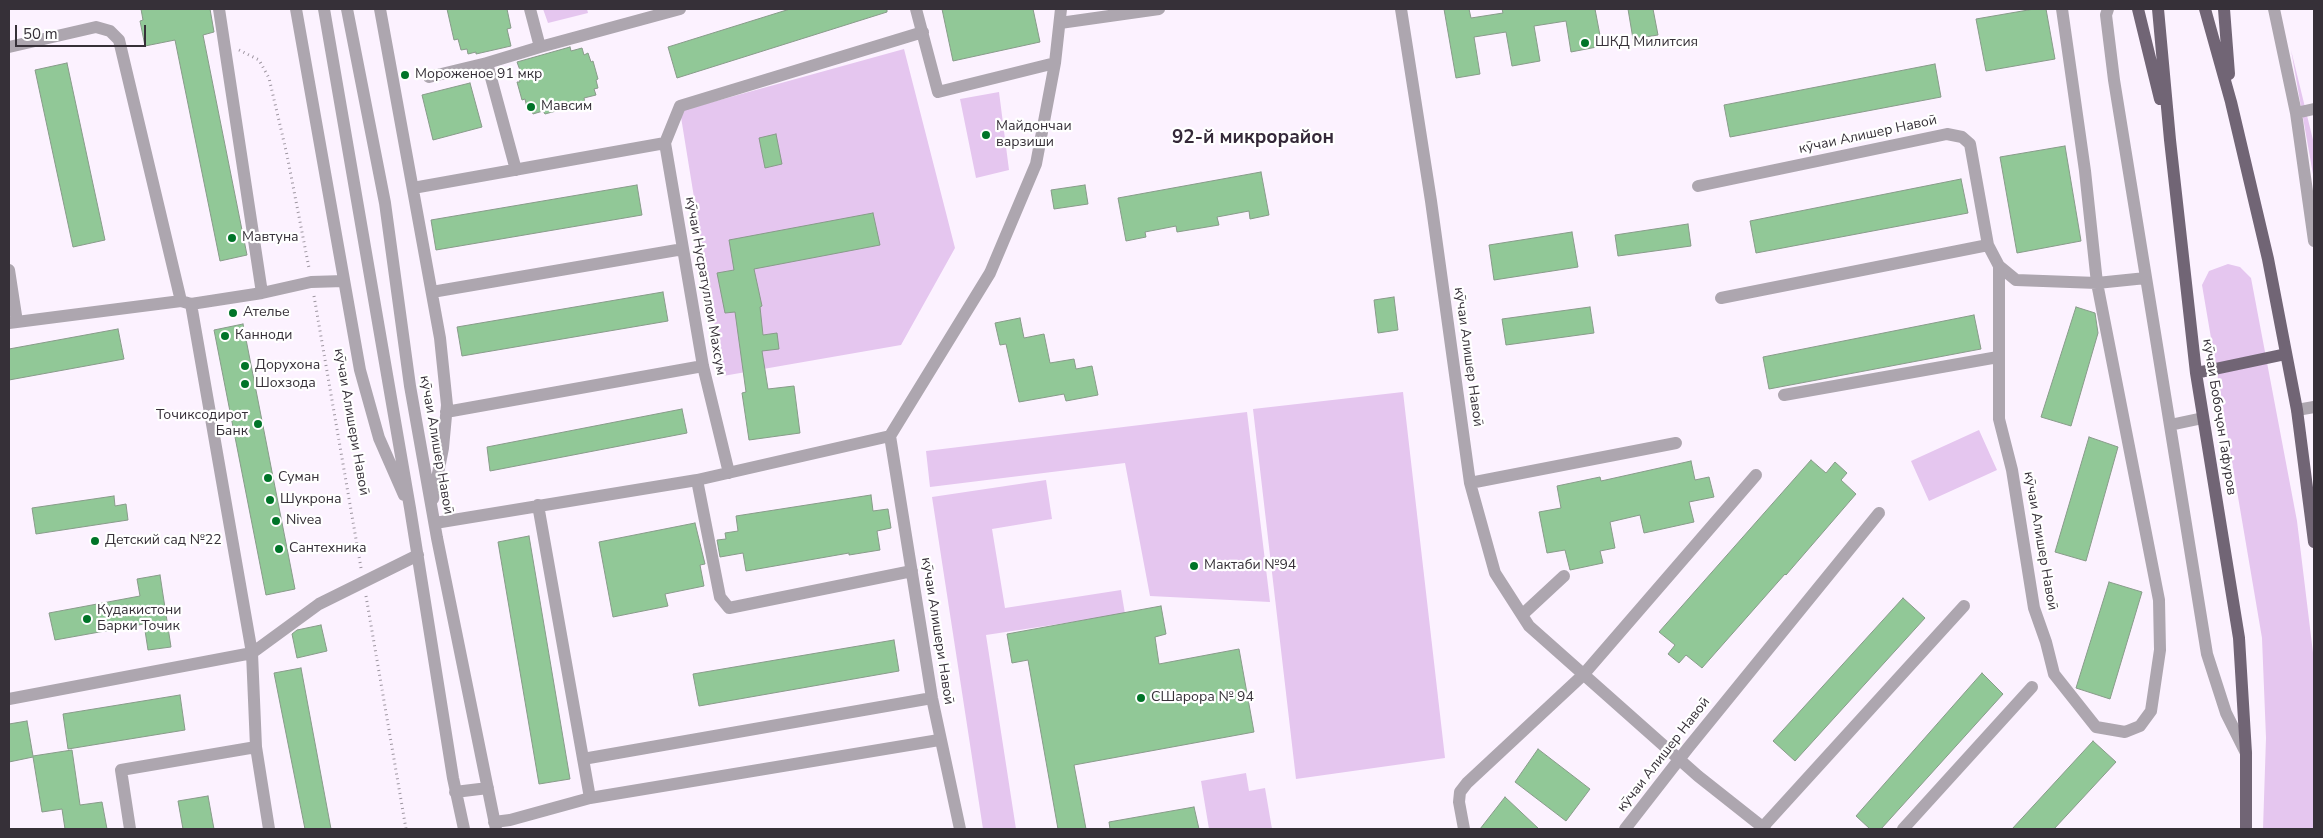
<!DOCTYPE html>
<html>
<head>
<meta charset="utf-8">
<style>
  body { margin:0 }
  #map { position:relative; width:2323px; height:838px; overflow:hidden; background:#fcf2ff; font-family:"Nunito Sans",sans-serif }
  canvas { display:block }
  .frame { position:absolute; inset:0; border:10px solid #363038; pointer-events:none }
  .scale { position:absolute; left:15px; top:25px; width:131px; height:22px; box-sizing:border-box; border:2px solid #363038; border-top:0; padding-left:6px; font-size:15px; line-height:18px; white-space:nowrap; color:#363038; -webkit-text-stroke:4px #fff; paint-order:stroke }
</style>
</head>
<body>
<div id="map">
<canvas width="2323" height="838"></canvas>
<div class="frame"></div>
<div class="scale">50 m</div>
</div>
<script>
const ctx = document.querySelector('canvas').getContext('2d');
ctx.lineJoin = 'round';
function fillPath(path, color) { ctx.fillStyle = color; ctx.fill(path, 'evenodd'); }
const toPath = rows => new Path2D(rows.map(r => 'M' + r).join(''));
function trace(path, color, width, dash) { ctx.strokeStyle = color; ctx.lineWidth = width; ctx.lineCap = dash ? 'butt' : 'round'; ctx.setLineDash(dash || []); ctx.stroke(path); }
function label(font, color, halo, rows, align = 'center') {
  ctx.font = font + ' "Nunito Sans",sans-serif'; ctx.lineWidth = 4.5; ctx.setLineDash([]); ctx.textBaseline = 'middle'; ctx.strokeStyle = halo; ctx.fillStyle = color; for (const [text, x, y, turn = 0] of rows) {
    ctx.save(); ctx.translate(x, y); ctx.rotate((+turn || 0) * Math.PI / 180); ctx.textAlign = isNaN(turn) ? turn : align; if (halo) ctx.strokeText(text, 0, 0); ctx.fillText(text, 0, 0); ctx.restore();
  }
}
fillPath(toPath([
  [543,9,587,9,588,13,548,23],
  [904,49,955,248,901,345,723,376,680,111],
  [2291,50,2314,144,2314,180],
  [999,92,1009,170,976,178,960,99],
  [2228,264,2240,267,2251,278,2297,521,2314,661,2314,829,2263,829,2266,738,2262,638,2202,285,2209,271],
  [1403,392,1445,758,1296,779,1253,409],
  [1247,412,1270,602,1150,596,1125,463,930,487,926,451],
  [1979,430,1997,470,1929,501,1911,461],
  [1046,480,1052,519,992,529,1005,608,1121,590,1125,614,986,635,1016,829,983,829,932,497],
  [1246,773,1249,791,1265,788,1272,829,1209,829,1201,781]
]), '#e5c6ef');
const building = toPath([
  [141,9,210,9,214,32,203,35,247,255,220,261,175,40,145,46,140,21,143,20,141,9],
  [447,9,507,9,511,28,507,29,511,46,476,54,476,52,468,54,467,49,461,50,458,39,454,40,447,9],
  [790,9,887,9,887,12,677,78,668,47,790,9],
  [942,9,1033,9,1040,42,953,61,942,9],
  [1444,9,1469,9,1471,18,1503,13,1502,9,1595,9,1602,46,1571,52,1566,21,1534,26,1540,61,1512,66,1506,32,1474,37,1480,74,1456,78,1444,9],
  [1628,9,1653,9,1658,35,1633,39,1628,9],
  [2034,9,2046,9,2055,59,1986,71,1976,19,2034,9],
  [570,47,571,51,582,48,584,55,588,53,591,62,593,61,598,79,596,80,598,88,594,89,596,95,584,98,585,103,545,114,543,111,533,114,531,107,527,108,525,99,522,100,517,82,520,82,517,74,521,73,517,62,570,47],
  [67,63,105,240,73,247,35,70,67,63],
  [1935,64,1941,97,1730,137,1724,105,1935,64],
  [470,83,482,127,433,140,422,95,470,83],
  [776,134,782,164,765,168,759,138,776,134],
  [2065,146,2081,241,2017,253,2000,157,2065,146],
  [1261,172,1269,215,1250,219,1249,211,1217,217,1219,225,1177,232,1176,226,1145,232,1146,237,1126,241,1118,198,1261,172],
  [1961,179,1968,213,1756,253,1750,221,1961,179],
  [637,185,642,215,436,250,431,220,637,185],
  [1085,185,1088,204,1054,209,1051,190,1085,185],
  [873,213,880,245,754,269,762,306,760,307,763,335,777,333,779,349,762,351,768,389,794,386,800,433,749,440,742,393,746,392,735,312,725,313,717,273,734,270,729,240,873,213],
  [1688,224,1691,246,1618,256,1615,235,1688,224],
  [1572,232,1578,267,1494,280,1489,245,1572,232],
  [663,292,668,321,462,356,457,327,663,292],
  [1394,297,1398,330,1378,333,1374,300,1394,297],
  [1590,307,1594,333,1506,345,1502,319,1590,307],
  [2076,307,2095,313,2098,333,2071,426,2041,417,2076,307],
  [1974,315,1981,349,1769,389,1763,357,1974,315],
  [1020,318,1024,338,1044,334,1050,363,1074,359,1076,369,1092,366,1098,395,1066,401,1064,394,1019,402,1006,344,1000,345,995,323,1020,318],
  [243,324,295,589,266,595,214,330,243,324],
  [118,329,124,359,9,380,9,349,118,329],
  [682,409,687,433,490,471,487,447,682,409],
  [2089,437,2118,447,2086,561,2055,552,2089,437],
  [1811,460,1826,473,1835,462,1847,473,1841,480,1856,494,1786,575,1785,574,1702,668,1686,655,1679,663,1668,654,1675,645,1659,632,1811,460],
  [1691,461,1695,480,1709,477,1714,497,1689,502,1694,522,1644,533,1640,515,1610,522,1615,548,1600,551,1603,563,1570,570,1565,550,1547,553,1539,512,1561,508,1557,486,1600,477,1601,481,1691,461],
  [871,495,873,511,888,509,891,528,877,531,880,550,849,555,849,553,746,571,743,553,720,557,717,540,726,539,725,533,738,531,736,516,871,495],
  [114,496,115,506,126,504,128,520,36,534,32,508,114,496],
  [695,523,705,564,700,565,704,586,665,594,668,606,613,617,599,542,695,523],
  [529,536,570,779,539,784,498,542,529,536],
  [160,575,171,647,148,650,144,624,55,640,49,613,140,596,137,579,160,575],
  [2109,582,2142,592,2110,699,2076,688,2109,582],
  [1903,598,1925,618,1795,761,1773,741,1903,598],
  [1161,606,1166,634,1155,637,1159,664,1239,649,1254,732,1074,765,1086,829,1058,829,1028,660,1012,663,1007,634,1161,606],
  [321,625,327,651,297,658,292,634,297,630,321,625],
  [894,640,899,671,699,706,693,674,894,640],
  [301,668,331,829,305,829,274,673,301,668],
  [1982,673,2003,694,1881,829,1870,829,1856,816,1982,673],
  [180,695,185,730,68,749,63,714,180,695],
  [27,721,33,756,72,750,80,805,102,802,107,829,65,829,62,809,42,812,33,757,9,762,9,724,27,721],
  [2093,741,2116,762,2054,829,2012,829,2093,741],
  [1538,749,1590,789,1566,821,1515,782,1538,749],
  [208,796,214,829,183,829,178,801,208,796],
  [1505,797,1539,829,1480,829,1505,797],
  [1194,807,1199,829,1110,829,1109,822,1194,807]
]);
fillPath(building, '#91c897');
trace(building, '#889b8a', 1);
trace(toPath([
  [239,50,259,60,269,78,287,155,309,268],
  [314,296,361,568],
  [366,596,406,829]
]), '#9e96a1', 3, [1, 4]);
trace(toPath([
  [219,9,262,293],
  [296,9,360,370,379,438,404,495],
  [324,9,410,508,453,778,464,829],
  [347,9,385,203,410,386,437,538,496,829],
  [380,9,440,338,447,405,443,448,433,499],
  [916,9,938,92,1055,63],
  [1401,9,1431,201,1470,483,1495,573,1529,626,1698,776,1765,829],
  [2108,9,2106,15,2114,80,2207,654,2226,713,2246,753],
  [2274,9,2296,113,2314,241],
  [1060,23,1159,9],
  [9,47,96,27,110,31,119,40,181,301],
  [540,47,680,9],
  [487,63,540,47,530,9],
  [429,77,487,63,516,170],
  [2296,113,2314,109],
  [1698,186,1947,134,1962,137,1970,144,1988,245,1721,298],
  [413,188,665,143],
  [1988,245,1999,266,2016,280,2097,283,2146,278],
  [1999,266,1999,419,2012,470,2034,608,2046,642,2054,674,2096,727,2125,732,2140,726,2151,711,2160,650,2159,600,2097,283,2085,171,2062,9],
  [9,270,17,322],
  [432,292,683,249],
  [191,304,252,653],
  [9,323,181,301,191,304,262,293,311,282,344,281],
  [1784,395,1998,357],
  [2297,410,2314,407],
  [446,412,703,366],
  [2170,425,2203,418],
  [890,436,932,698,960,829],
  [729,473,703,366,665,143,680,106,923,32],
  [697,480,720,597,729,608,912,571],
  [1470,483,1676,443],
  [538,505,590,798],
  [435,523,697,480,890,436,990,273,1036,164,1055,63,1061,9],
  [1523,614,1564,576],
  [252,653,319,604,418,555],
  [9,699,252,653,256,747,269,829],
  [583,759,932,698],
  [455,792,488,788],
  [494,822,510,820,590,798,939,740],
  [130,829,121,770,256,747],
  [1464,829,1459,802,1460,792,1467,783,1583,675,1756,475],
  [1625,829,1688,748,1879,513],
  [1761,829,1964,606],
  [1903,829,2032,687]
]), '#ada6af', 12);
trace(toPath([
  [2138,9,2160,99],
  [2158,9,2170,140,2196,373,2239,638,2246,753,2246,829],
  [2205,9,2231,102,2268,259,2297,410,2314,542],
  [2224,9,2229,74],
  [2196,373,2286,354]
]), '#716575', 12);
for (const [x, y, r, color] of [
  [1585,43,5,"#007428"],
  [405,75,5,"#007428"],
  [531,107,5,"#007428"],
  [986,135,5,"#007428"],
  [232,238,5,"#007428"],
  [233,313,5,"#007428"],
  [225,336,5,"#007428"],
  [245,366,5,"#007428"],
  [245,384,5,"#007428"],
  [258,424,5,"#007428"],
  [268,478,5,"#007428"],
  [270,500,5,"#007428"],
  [276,521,5,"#007428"],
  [95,541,5,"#007428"],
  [279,549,5,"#007428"],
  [1194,566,5,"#007428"],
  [87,619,5,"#007428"],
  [1141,698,5,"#007428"]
]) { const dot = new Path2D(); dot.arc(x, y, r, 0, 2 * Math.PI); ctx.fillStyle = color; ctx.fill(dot); trace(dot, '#fff', 2); }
label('14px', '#363038', '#fff', [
  ["ШКД Милитсия",1595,43],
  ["Мороженое 91 мкр",415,75],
  ["Мавсим",541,107],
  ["Майдончаи",996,127],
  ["варзиши",996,143],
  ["Мавтуна",242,238],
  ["Ателье",243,313],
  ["Канноди",235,336],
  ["Дорухона",255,366],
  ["Шохзода",255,384],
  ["Точиксодирот",248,416,"right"],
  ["Банк",248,432,"right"],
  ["Суман",278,478],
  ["Шукрона",280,500],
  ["Nivea",286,521],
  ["Детский сад №22",105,541],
  ["Сантехника",289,549],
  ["Мактаби №94",1204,566],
  ["Кудакистони",97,611],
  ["Барки Точик",97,627],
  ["СШарора № 94",1151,698]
], 'left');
label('14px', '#363038', '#fff', [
  ["кӯчаи Алишер Навоӣ",1868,135,-12],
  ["кӯчаи Нусратуллои Махсум",705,286,80],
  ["кӯчаи Алишер Навоӣ",1468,357,82],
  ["кӯчаи Бобоҷон Гафуров",2219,417,81],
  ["кӯчаи Алишери Навоӣ",351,422,80],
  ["кӯчаи Алишер Навоӣ",436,445,80],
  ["кӯчаи Алишер Навоӣ",2040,541,80],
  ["кӯчаи Алишери Навоӣ",937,631,81],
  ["кӯчаи Алишер Навоӣ",1664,755,-52]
]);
label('bold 19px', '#342838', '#fff', [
  ["92-й микрорайон",1253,138]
]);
</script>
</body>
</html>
